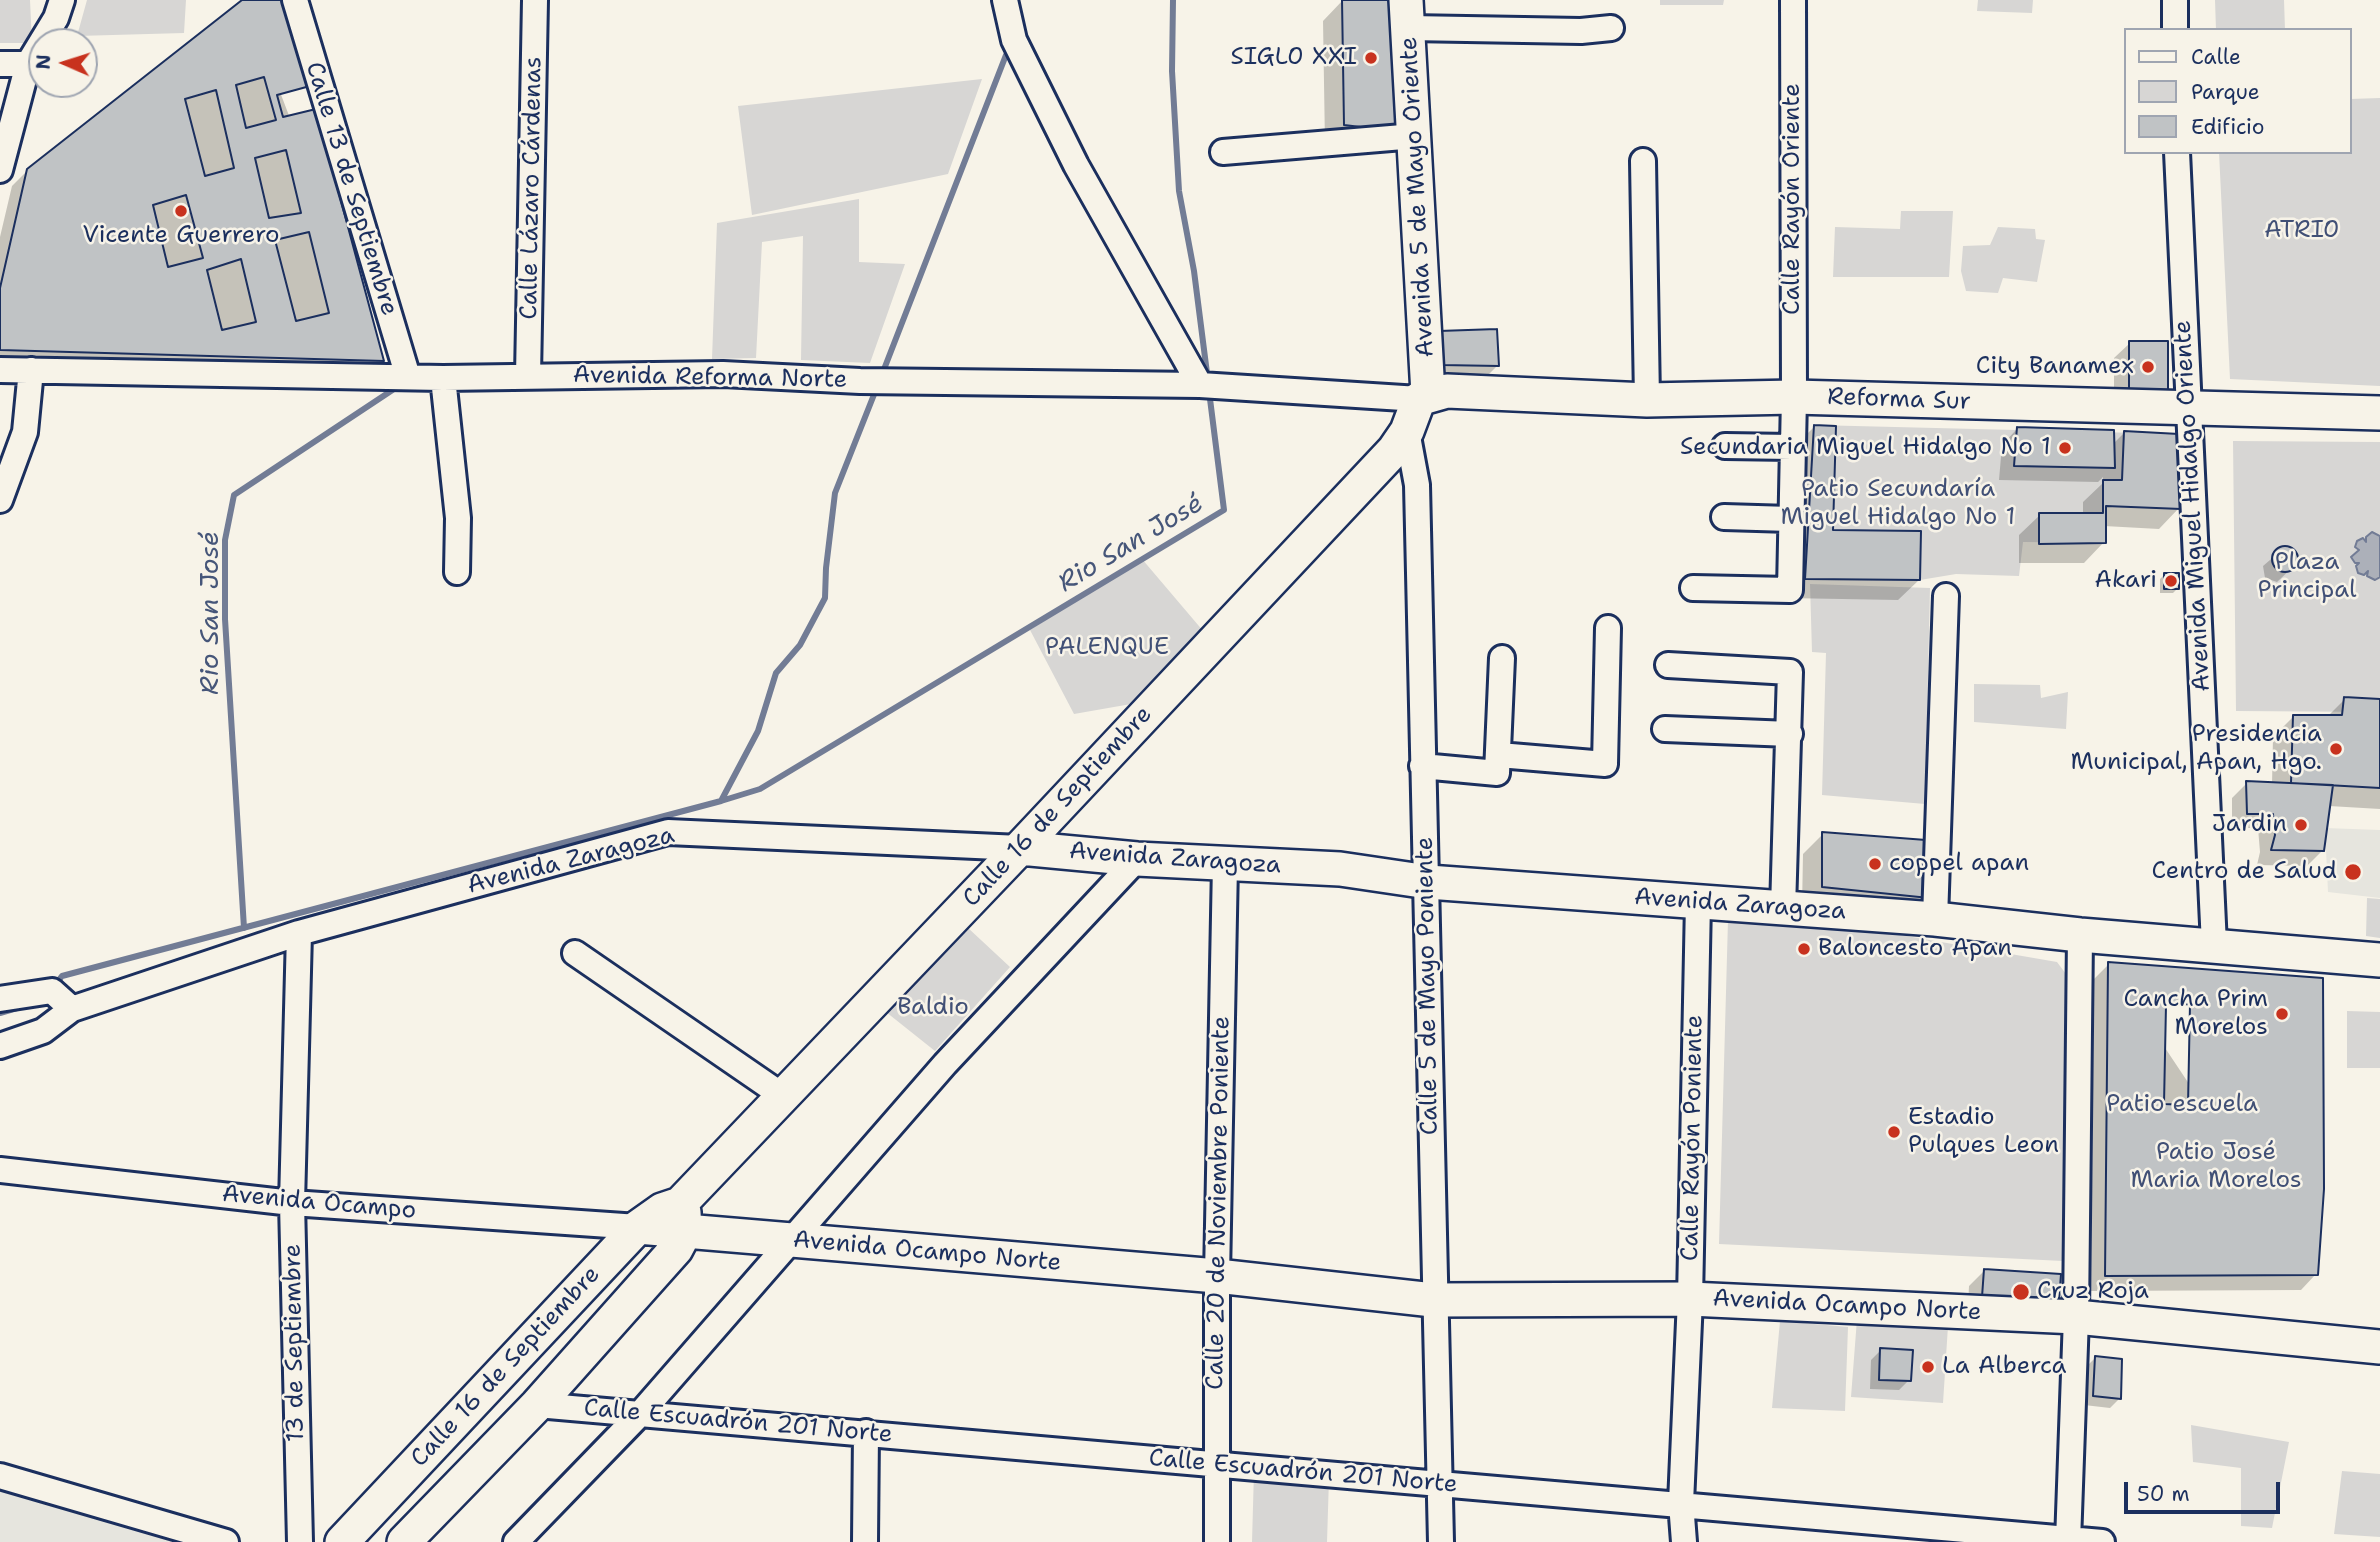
<!DOCTYPE html>
<html>
<head>
<meta charset="utf-8">
<style>
  body { margin:0 }
  #map { position:relative; width:2380px; height:1542px; overflow:hidden; background:#f7f3e8; font-family:"Shantell Sans",sans-serif }
  canvas { display:block }
  .legend { position:absolute; left:2124px; top:28px; width:228px; height:126px; box-sizing:border-box; background:#f7f3e8; border:2px solid #9fa5b1; margin:0; padding:9px 12px; list-style:none; font-size:21px; color:#1b2f5e }
  .legend li { display:flex; align-items:center; gap:14px; height:35px }
  .legend b { width:35px; border:2px solid #9fa5b1 }
  .north { position:absolute; left:28px; top:28px; width:70px; height:70px; box-sizing:border-box; background:#f7f3e8; border:2px solid #9fa5b1; border-radius:50%; rotate:273deg; font-size:19px; font-weight:700; line-height:28px; text-align:center; color:#1b2f5e }
  .north::after { content:''; display:block; margin:auto; width:24px; height:32px; background:#c8321e; clip-path:polygon(50% 0,100% 100%,50% 72%,0 100%) }
  .scale { position:absolute; left:2124px; top:1482px; width:156px; height:32px; box-sizing:border-box; border:4px solid #1b2f5e; border-top:0; padding-left:9px; font-size:21px; line-height:24px; white-space:nowrap; color:#1b2f5e; -webkit-text-stroke:5px #f7f3e8; paint-order:stroke }
</style>
</head>
<body>
<div id="map">
<canvas width="2380" height="1542"></canvas>
<ul class="legend">
<li><b style="height:9px;background:#f7f3e8"></b>Calle</li>
<li><b style="height:19px;background:#d7d6d4"></b>Parque</li>
<li><b style="height:19px;background:#c0c3c5"></b>Edificio</li>
</ul>
<div class="north">N</div>
<div class="scale">50 m</div>
</div>
<script>
const ctx = document.querySelector('canvas').getContext('2d');
ctx.lineJoin = 'round';
function fillPath(path, color) { ctx.fillStyle = color; ctx.fill(path, 'evenodd'); }
const toPath = rows => new Path2D(rows.map(r => 'M' + r).join(''));
function trace(path, color, width, dash) { ctx.strokeStyle = color; ctx.lineWidth = width; ctx.lineCap = dash ? 'butt' : 'round'; ctx.setLineDash(dash || []); ctx.stroke(path); }
function label(font, color, halo, rows, align = 'center') {
  ctx.font = font + ' "Shantell Sans",sans-serif'; ctx.lineWidth = 5; ctx.setLineDash([]); ctx.textBaseline = 'middle'; ctx.strokeStyle = halo; ctx.fillStyle = color; for (const [text, x, y, turn = 0] of rows) {
    ctx.save(); ctx.translate(x, y); ctx.rotate((+turn || 0) * Math.PI / 180); ctx.textAlign = isNaN(turn) ? turn : align; if (halo) ctx.strokeText(text, 0, 0); ctx.fillText(text, 0, 0); ctx.restore();
  }
}
fillPath(toPath([
  [2325,828,2380,830,2380,898,2328,892],
  [0,1486,193,1542,0,1542]
]), '#e6e5de');
fillPath(toPath([
  [0,0,30,0,32,43,0,43],
  [87,0,186,0,184,33,77,36],
  [1660,0,1724,0,1723,5,1660,5],
  [1978,0,2033,0,2032,13,1977,11],
  [2215,0,2284,0,2285,30,2216,30],
  [982,79,948,174,752,215,738,106],
  [2380,98,2380,386,2230,379,2219,152,2350,152,2350,99],
  [859,199,859,262,905,264,870,363,801,360,803,236,762,242,756,358,712,359,717,223],
  [1901,211,1953,211,1949,277,1833,277,1835,227,1900,229],
  [1998,227,2035,229,2036,239,2045,240,2037,282,2003,278,1998,293,1966,291,1961,271,1963,246,1990,245],
  [1814,425,2179,434,2181,509,2106,506,2103,513,2106,543,2023,542,2019,576,1956,574,1920,580,1805,579],
  [2233,441,2380,442,2380,712,2236,711],
  [1142,559,1204,632,1131,704,1074,714,1030,630],
  [1810,584,1930,588,1925,804,1822,795,1826,653,1812,652],
  [1974,684,2040,685,2041,698,2068,692,2066,729,1974,722],
  [2367,898,2380,899,2380,938,2366,936],
  [1728,920,1883,932,2057,962,2069,978,2063,1261,1719,1244],
  [967,927,1010,967,935,1051,886,1012],
  [2347,1011,2380,1012,2380,1068,2347,1068],
  [1857,1319,1948,1326,1943,1403,1851,1397],
  [1780,1321,1848,1327,1845,1411,1772,1408],
  [2191,1425,2289,1442,2272,1528,2241,1526,2241,1468,2193,1462],
  [1254,1471,1329,1478,1327,1542,1252,1542],
  [2342,1471,2380,1474,2380,1537,2334,1534]
]), '#d7d6d4');
const water = toPath([
  [2372,532,2380,536,2380,577,2375,580,2367,576,2368,571,2364,575,2358,573,2356,566,2359,563,2355,563,2351,557,2359,550,2355,547,2357,541,2363,538,2366,542,2366,537,2372,532]
]);
fillPath(water, '#acb0b9');
trace(water, '#727c95', 2);
fillPath(toPath([
  [245,0,382,360,367,375,0,365,0,237,12,186,28,170],
  [1343,0,1402,116,1381,137,1325,145,1323,21],
  [2130,343,2151,408,2114,408,2114,358],
  [1424,348,1497,366,1482,381,1426,380],
  [1814,427,1831,531,1919,580,1898,600,1785,598,1794,447],
  [2017,429,2113,444,2125,432,2179,508,2159,529,2104,526,2104,542,2084,563,2019,563,2019,535,2040,515,2083,515,2083,502,2103,483,2103,477,2098,482,1999,480,2002,445],
  [2284,548,2294,551,2297,563,2277,582,2265,578,2263,566],
  [2165,574,2177,589,2173,593,2160,593,2160,579],
  [2345,699,2380,701,2380,809,2329,806,2323,850,2307,866,2257,865,2260,852,2258,828,2232,828,2232,798,2247,783,2272,784,2273,737,2293,717,2327,717],
  [1823,834,1928,897,1907,917,1802,907,1803,854],
  [2109,964,2316,1274,2301,1290,2091,1291,2094,979],
  [1984,1271,2059,1276,1967,1325,1969,1286],
  [1881,1350,1909,1380,1899,1390,1870,1389,1871,1360],
  [2095,1358,2120,1398,2110,1408,2084,1405,2086,1367]
]), '#0003');
trace(toPath([
  [1173,0,1172,71,1179,191,1194,271,1208,381],
  [881,377,1006,55],
  [721,801,760,789,1224,510,1209,391],
  [244,928,225,619,225,540,234,495,397,387],
  [55,985,62,976,721,801,758,731,776,673,800,645,825,598,826,568,835,493,877,387],
  [0,1013,17,1008]
]), '#727c95', 6);
const building = toPath([
  [242,0,287,0,384,361,0,350,0,288,27,169,242,0],
  [1342,0,1394,0,1404,117,1386,130,1344,125,1342,0],
  [264,77,276,120,246,128,236,85,264,77],
  [310,86,316,109,283,117,277,95,310,86],
  [216,90,234,168,205,176,185,99,216,90],
  [286,150,301,213,269,218,255,158,286,150],
  [186,195,203,258,168,267,153,205,186,195],
  [309,232,329,313,296,321,275,240,309,232],
  [241,259,256,322,222,330,207,270,241,259],
  [1497,329,1499,366,1441,365,1439,331,1497,329],
  [2129,341,2168,341,2168,394,2129,394,2129,341],
  [1814,425,1836,426,1833,530,1921,531,1920,580,1805,579,1814,425],
  [2017,427,2114,430,2115,468,2014,466,2017,427],
  [2124,431,2179,434,2181,509,2106,506,2106,543,2039,544,2039,513,2103,513,2103,480,2122,480,2124,431],
  '2272 559a13 13 0 1 1 26 0a13 13 0 1 1-26 0Z',
  [2164,573,2179,573,2179,589,2164,589,2164,573],
  [2344,697,2380,699,2380,788,2291,783,2293,715,2342,715,2344,697],
  [2246,781,2333,785,2324,851,2271,850,2275,835,2273,814,2247,814,2246,781],
  [1822,832,1926,840,1929,898,1822,887,1822,832],
  [2108,962,2323,978,2324,1189,2318,1275,2105,1276,2108,962],
  [2190,1004,2188,1105,2164,1104,2166,1005,2190,1004],
  [1984,1269,2061,1274,2058,1315,1981,1311,1984,1269],
  [1880,1348,1913,1350,1911,1381,1879,1380,1880,1348],
  [2095,1356,2122,1359,2121,1399,2093,1396,2095,1356]
]);
fillPath(building, '#c0c3c5');
trace(building, '#1b2f5e', 2);
const street = toPath([
  [295,0,408,377],
  [1005,0,1014,40,1076,165,1200,385],
  [2175,0,2175,30],
  [1409,28,1581,31,1611,28],
  [0,64,28,64],
  [1223,152,1415,136],
  [2177,152,2214,945],
  [1643,161,1647,400],
  [0,170,28,64,56,18,62,0],
  [0,370,443,378,723,374,860,381,1200,385,1419,399],
  [528,376,535,0],
  [443,378,458,518,457,572],
  [1407,431,1417,485,1441,1542],
  [1725,446,1792,447],
  [0,500,25,432,31,370],
  [1724,517,1790,519],
  [1693,588,1790,590,1794,397,1793,0],
  [1668,665,1790,672,1783,909],
  [1665,729,1790,734],
  [1499,755,1605,764,1608,628],
  [1422,766,1497,773,1502,658],
  [1935,919,1946,596],
  [299,933,292,1203,300,1542],
  [575,953,783,1096],
  [0,999,52,991,72,1009,299,933,668,832,1020,848],
  [0,1046,43,1031,72,1009],
  [0,1170,292,1203,638,1227],
  [537,1405,2102,1542],
  [0,1476,226,1542],
  [516,1542,639,1415,945,1064,1137,859],
  [865,1542,866,1432],
  [1217,1542,1217,1276,1225,864],
  [1684,1542,1681,1503,1690,1299,1698,902],
  [2068,1542,2076,1317,2080,935]
]);
const secondary = toPath([
  [1406,0,1428,394],
  [1020,848,1137,859,1340,869,1428,882,1935,919,2080,935,2380,960],
  [638,1227,1217,1276,1433,1300,1690,1299,2076,1317,2380,1347],
  [342,1542,638,1227,662,1210,680,1204,1020,848,1394,450,1407,431,1419,399,1447,391,1647,400,1794,397,2380,413],
  [404,1542,537,1405,676,1249,685,1232,684,1212]
]);
trace(street, '#1b2f5e', 30);
trace(secondary, '#1b2f5e', 38);
trace(street, '#f7f3e8', 24);
trace(secondary, '#f7f3e8', 33);
for (const [x, y, r, color] of [
  [1371,58,7,"#c8321e"],
  [181,211,7,"#c8321e"],
  [2148,367,7,"#c8321e"],
  [2065,448,7,"#c8321e"],
  [2171,581,7,"#c8321e"],
  [2336,749,7,"#c8321e"],
  [2301,825,7,"#c8321e"],
  [1875,864,7,"#c8321e"],
  [2353,872,9,"#c8321e"],
  [1804,949,7,"#c8321e"],
  [2282,1014,7,"#c8321e"],
  [1894,1132,7,"#c8321e"],
  [2021,1292,9,"#c8321e"],
  [1928,1367,7,"#c8321e"]
]) { const dot = new Path2D(); dot.arc(x, y, r, 0, 2 * Math.PI); ctx.fillStyle = color; ctx.fill(dot); trace(dot, '#f7f3e8', 2.5); }
label('24px', '#1b2f5e', '#f7f3e8', [
  ["SIGL0 XXI",1357,58],
  ["Vicente Guerrero",181,236,"center"],
  ["City Banamex",2134,367],
  ["Secundaria Miguel Hidalgo No 1",2051,448],
  ["Akari",2157,581],
  ["Presidencia",2322,735],
  ["Municipal, Apan, Hgo.",2322,763],
  ["Jardin",2287,825],
  ["coppel apan",1889,864,"left"],
  ["Centro de Salud",2337,872],
  ["Baloncesto Apan",1818,949,"left"],
  ["Cancha Prim",2268,1000],
  ["Morelos",2268,1028],
  ["Estadio",1908,1118,"left"],
  ["Pulques Leon",1908,1146,"left"],
  ["Cruz Roja",2037,1292,"left"],
  ["La Alberca",1942,1367,"left"]
], 'right');
label('24px', '#1b2f5e', '#f7f3e8', [
  ["Calle Lázaro Cárdenas",532,188,-89],
  ["Calle 13 de Septiembre",351,189,73],
  ["Avenida 5 de Mayo Oriente",1418,197,-93],
  ["Calle Rayón Oriente",1793,199,-90],
  ["Avenida Reforma Norte",710,378,1],
  ["Reforma Sur",1899,400,2],
  ["Avenida Miguel Hidalgo Oriente",2193,506,-93],
  ["Calle 16 de Septiembre",1058,807,-47],
  ["Avenida Zaragoza",1175,859,4],
  ["Avenida Zaragoza",571,861,-14],
  ["Avenida Zaragoza",1740,905,4],
  ["Calle 5 de Mayo Poniente",1428,986,-91],
  ["Calle Rayón Poniente",1693,1138,-89],
  ["Avenida Ocampo",319,1203,5],
  ["Calle 20 de Noviembre Poniente",1219,1203,-89],
  ["Avenida Ocampo Norte",927,1252,5],
  ["Avenida Ocampo Norte",1847,1306,3],
  ["13 de Septiembre",295,1343,-91],
  ["Calle 16 de Septiembre",506,1367,-47],
  ["Calle Escuadrón 201 Norte",738,1422,5],
  ["Calle Escuadrón 201 Norte",1303,1472,5]
]);
label('24px', '#415076', '#f7f3e8', [
  ["ATRI0",2302,231],
  ["Patio Secundaría",1898,490],
  ["Miguel Hidalgo No 1",1898,518],
  ["Plaza",2307,563],
  ["Principal",2307,591],
  ["PALENQUE",1107,648],
  ["Baldio",933,1008],
  ["Patio escuela",2182,1105],
  ["Patio José",2216,1153],
  ["Maria Morelos",2216,1181]
]);
label('italic 26px', '#465679', '#f7f3e8', [
  ["Rio San José",1131,544,-31],
  ["Rio San José",211,613,-90]
]);
</script>
</body>
</html>
